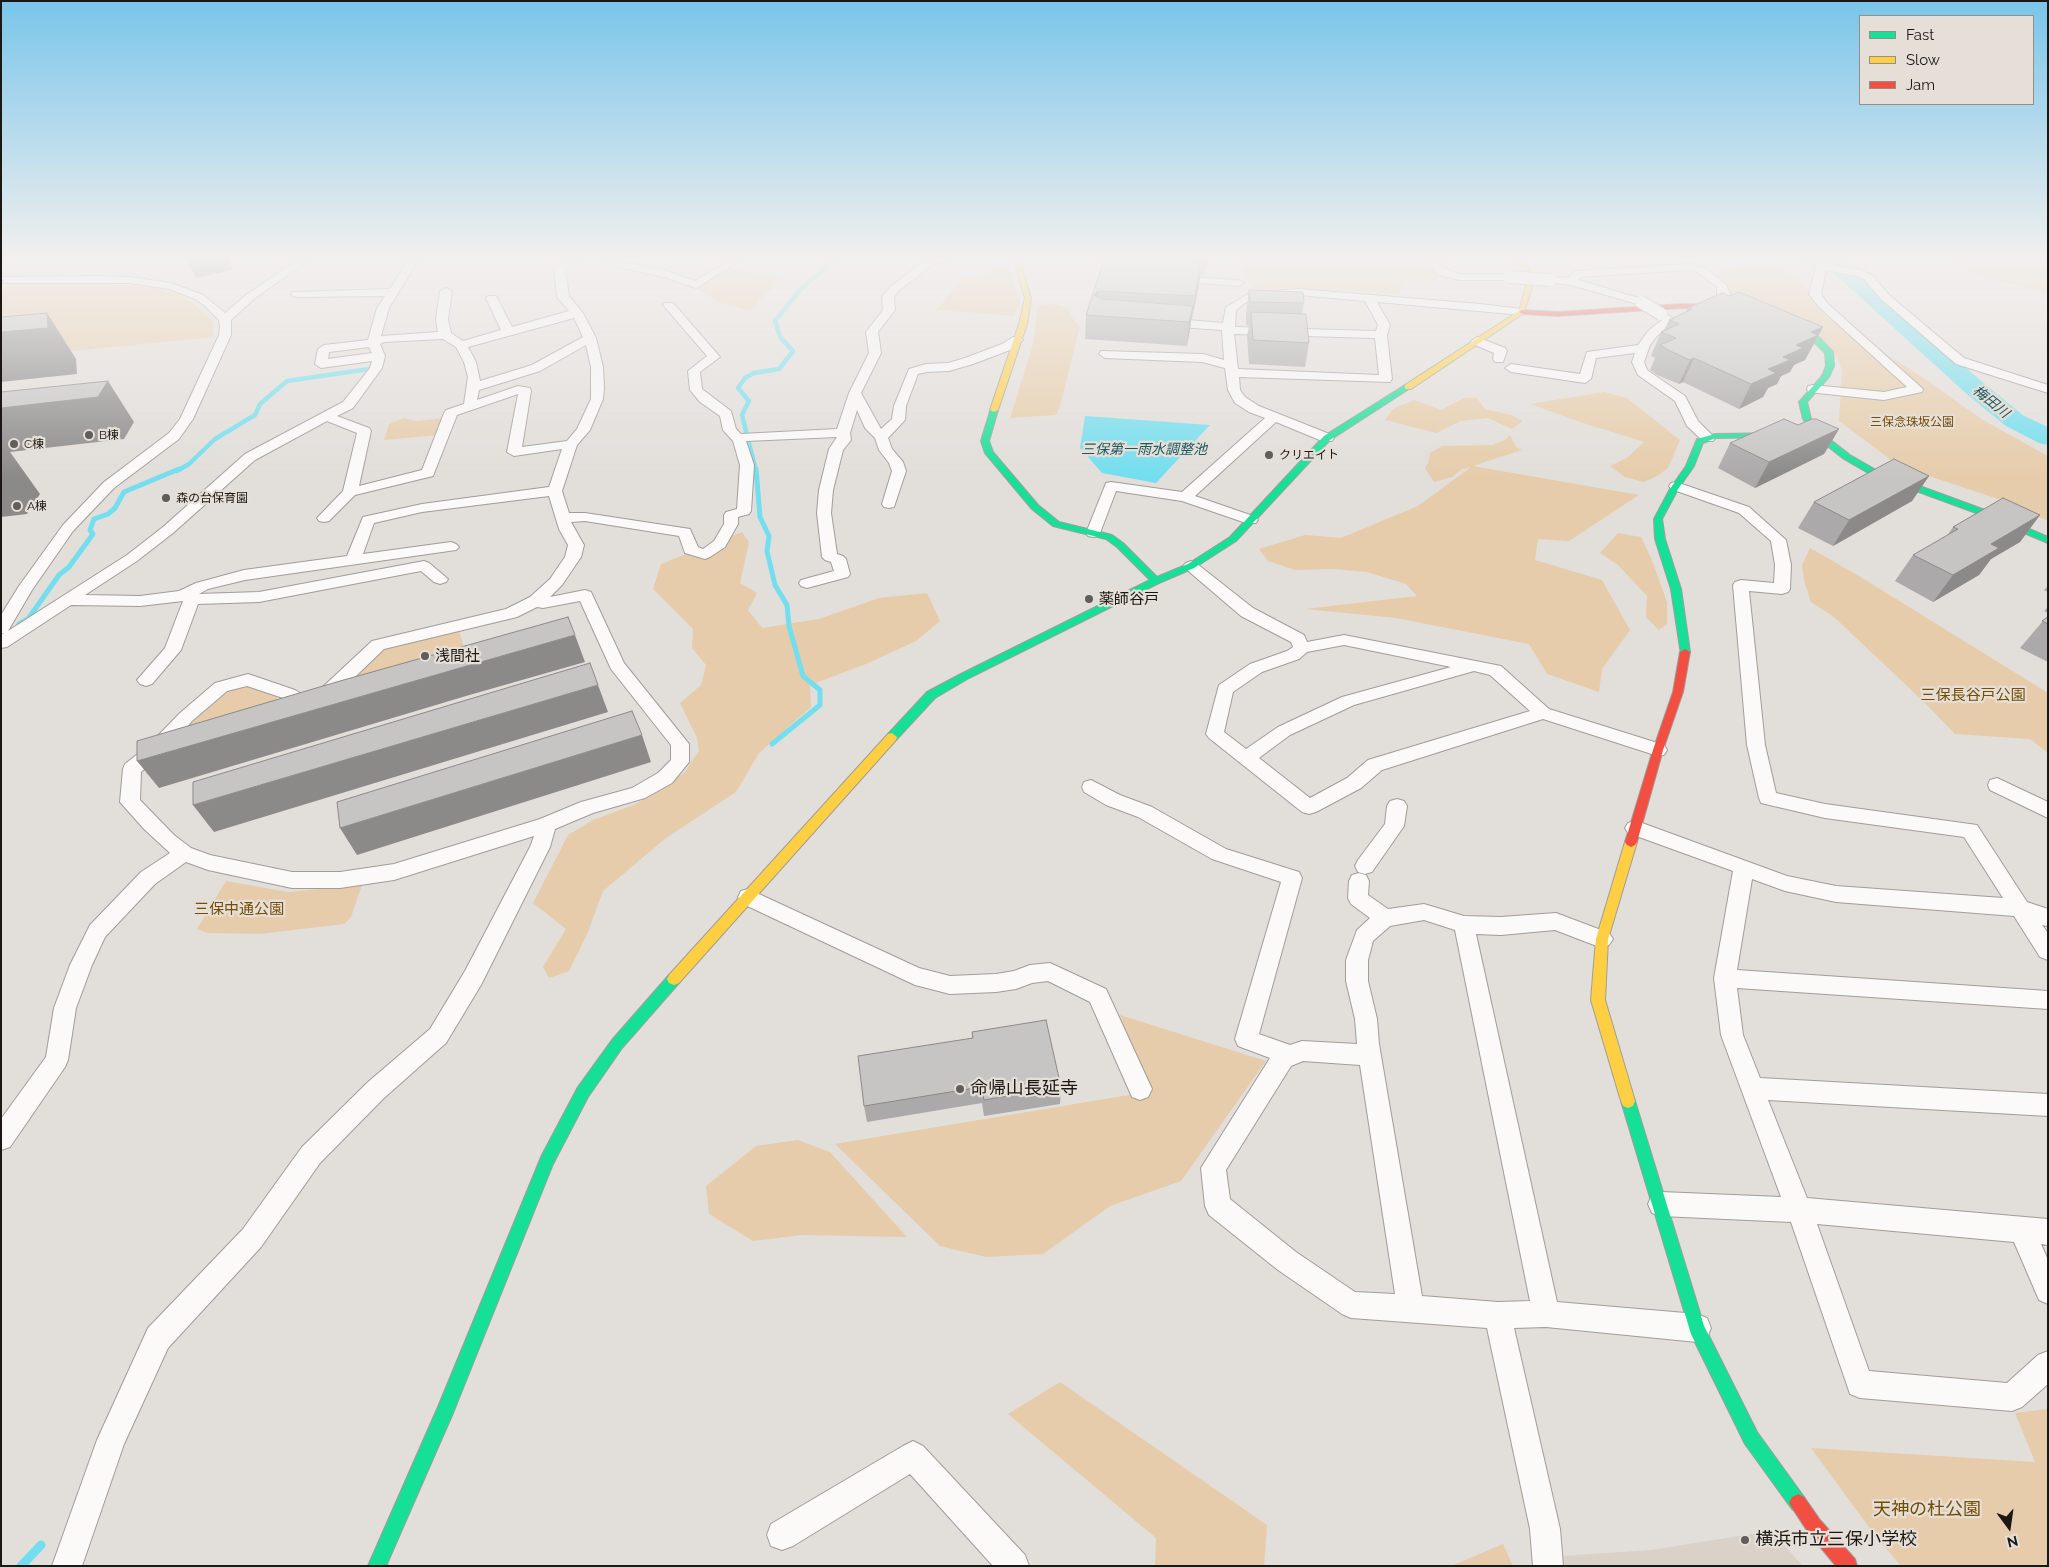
<!DOCTYPE html>
<html>
<head>
<meta charset="utf-8">
<style>
  body { margin:0 }
  #map { position:relative; width:2049px; height:1567px; overflow:hidden; background:#e2deda; font-family:Raleway,sans-serif }
  canvas { display:block }
  .frame { position:absolute; inset:0; border:2px solid #1a1715; pointer-events:none }
  .legend { position:absolute; left:1859px; top:15px; width:175px; height:90px; box-sizing:border-box; background:#e5dfd7; border:1px solid #948f89; margin:0; padding:6px 9px; list-style:none; font-size:15px; color:#1a1715 }
  .legend li { display:flex; align-items:center; gap:10px; height:25px }
  .legend b { width:25px; border:1px solid #948f89 }
  .north { position:absolute; left:1984px; top:1502px; width:50px; height:50px; -webkit-text-stroke:4px #e5dfd7; paint-order:stroke; rotate:166deg; font-size:14px; font-weight:700; line-height:20px; text-align:center; color:#1a1715 }
  .north::after { content:''; display:block; margin:auto; width:18px; height:22px; background:#1a1715; clip-path:polygon(50% 0,100% 100%,50% 72%,0 100%) }
</style>
</head>
<body>
<div id="map">
<canvas width="2049" height="1567"></canvas>
<div class="frame"></div>
<ul class="legend">
<li><b style="height:6px;background:#16e098"></b>Fast</li>
<li><b style="height:6px;background:#ffcf43"></b>Slow</li>
<li><b style="height:6px;background:#f24e42"></b>Jam</li>
</ul>
<div class="north">N</div>
</div>
<script>
const ctx = document.querySelector('canvas').getContext('2d');
ctx.lineJoin = 'round';
function fillPath(path, color) { ctx.fillStyle = color; ctx.fill(path, 'evenodd'); }
const toPath = rows => new Path2D(rows.map(r => 'M' + r).join(''));
function trace(path, color, width, dash) { ctx.strokeStyle = color; ctx.lineWidth = width; ctx.lineCap = dash ? 'butt' : 'round'; ctx.setLineDash(dash || []); ctx.stroke(path); }
function label(font, color, halo, rows, align = 'center') {
  ctx.font = font + ' Raleway,"Noto Sans JP",sans-serif'; ctx.lineWidth = 4.5; ctx.setLineDash([]); ctx.textBaseline = 'middle'; ctx.strokeStyle = halo; ctx.fillStyle = color; for (const [text, x, y, turn = 0] of rows) {
    ctx.save(); ctx.translate(x, y); ctx.rotate((+turn || 0) * Math.PI / 180); ctx.textAlign = isNaN(turn) ? turn : align; if (halo) ctx.strokeText(text, 0, 0); ctx.fillText(text, 0, 0); ctx.restore();
  }
}
fillPath(toPath([
  [1771,1531,1803,1566,1561,1566,1562,1556,1651,1550]
]), '#dad2c9');
fillPath(toPath([
  [1240,259,1429,259,1422,260,1440,276,1434,281,1406,280,1399,294,1290,288,1255,291,1244,275],
  [1952,259,2048,259,2048,294,1973,274],
  [1775,264,1800,280,1827,317,1919,375,1983,420,2048,456,2048,521,1998,499,1899,466,1839,421,1842,371,1837,356,1737,306,1724,280,1716,272],
  [1009,268,1021,302,1014,316,936,310,963,278,978,278,993,269],
  [729,270,784,276,750,311,718,302,696,288],
  [92,283,153,287,174,293,191,301,213,321,214,337,1,358,1,291,9,284],
  [1056,304,1068,308,1071,316,1080,327,1060,406,1056,415,1010,418,1033,344,1038,305],
  [1604,392,1627,398,1680,440,1668,468,1657,476,1644,482,1625,477,1610,466,1627,458,1644,442,1580,422,1530,404],
  [1464,398,1477,398,1485,409,1511,415,1523,421,1512,429,1488,418,1461,421,1436,433,1385,420,1393,409,1414,400,1441,410],
  [404,418,417,421,444,418,440,435,384,440,389,424],
  [1510,435,1516,447,1522,450,1473,466,1639,495,1569,541,1538,539,1535,560,1602,580,1630,630,1602,669,1599,692,1547,674,1529,644,1396,618,1305,609,1417,596,1406,584,1367,572,1333,569,1295,570,1268,561,1259,549,1305,535,1341,538,1418,506,1471,467,1462,469,1452,477,1434,482,1425,468,1428,463,1430,453,1442,446,1492,445,1505,440],
  [742,532,749,542,740,583,757,593,748,610,762,628,819,619,879,598,927,593,940,621,916,641,866,664,810,685,811,707,759,753,736,792,666,838,603,891,588,932,569,971,549,978,543,967,566,929,533,903,568,835,593,820,636,804,684,773,699,751,697,738,680,703,701,685,706,665,692,648,693,629,653,589,661,564],
  [1618,533,1641,537,1651,558,1667,602,1667,624,1659,630,1646,617,1647,596,1618,565,1600,553],
  [1810,548,1859,576,2048,693,2048,753,2030,739,1955,734,1924,702,1834,617,1811,602,1804,580,1802,565],
  [459,631,468,660,351,681,382,651,421,637],
  [247,685,277,696,277,704,182,730,231,689],
  [226,881,288,892,362,885,351,917,344,924,260,934,207,933,197,929],
  [1120,1015,1266,1061,1181,1181,1110,1206,1043,1254,986,1257,940,1246,835,1144,1147,1092],
  [798,1140,830,1152,907,1237,802,1235,753,1241,709,1214,706,1186,756,1146],
  [1060,1382,1267,1525,1264,1566,1155,1566,1156,1538,1008,1414],
  [2048,1409,2048,1566,1901,1566,1874,1534,1811,1448,2035,1462,2015,1413],
  [1503,1544,1513,1566,1451,1566]
]), '#e6ccaa');
fillPath(toPath([
  [1085,416,1210,425,1156,483,1102,473,1080,448]
]), '#73deee');
trace(toPath([
  [177,471,189,464,215,439,255,415,260,404,287,381,369,369],
  [756,471,742,415,749,401,738,388,745,378,754,373,779,369,793,351,780,337,775,321,801,289,836,259]
]), '#73deee', 4.5);
trace(toPath([
  [756,469,760,517,769,536,767,551,775,585,787,605,789,626,803,676,820,690,820,705,772,744],
  [19,624,28,619,59,575,69,567,93,534,90,530,94,519,108,514,115,508,124,492,179,469]
]), '#73deee', 5);
trace(toPath([
  [21,1566,41,1545]
]), '#73deee', 9);
fillPath(toPath([
  [1818,259,1840,259,1987,386,2024,416,2048,427,2048,445,2039,443,2006,426,1969,396,1818,259]
]), '#73deee');
const street = toPath([
  [299,259,310,259,254,299,231,320,231,335,193,419,179,439,114,488,73,531,32,590,8,631,127,555,163,527,245,454,343,402,370,368,372,361,321,368,315,364,318,349,324,345,368,340,377,308,385,296,297,297,293,296,291,294,293,292,390,289,409,259,419,259,389,308,381,336,438,332,436,319,440,291,446,288,452,291,448,319,451,333,463,341,501,330,486,298,488,296,496,296,512,327,569,311,557,297,554,269,567,259,579,259,565,270,569,296,583,313,596,338,603,367,604,388,603,399,590,430,577,445,562,491,569,513,585,513,690,529,698,547,703,549,714,541,724,524,724,515,726,512,737,509,740,465,733,441,723,430,720,416,700,402,690,390,688,371,707,356,665,307,663,305,665,303,673,303,720,357,700,372,702,389,731,411,736,429,741,434,837,429,849,393,869,353,866,332,883,310,882,297,890,287,927,259,951,259,950,261,934,264,898,291,894,297,895,310,878,332,881,353,861,393,881,429,892,419,894,406,909,369,926,364,948,363,965,358,1002,344,1013,337,1021,337,1023,340,1010,350,973,364,949,371,927,372,918,374,906,406,905,420,888,438,892,449,903,462,906,471,894,507,889,508,884,507,882,504,892,471,889,463,879,450,875,438,865,428,857,410,850,433,851,440,843,450,833,490,831,513,837,554,843,556,846,559,850,574,848,577,807,588,801,586,799,583,801,580,834,571,831,562,825,560,822,557,817,513,819,490,829,449,837,437,746,441,754,465,751,511,749,514,738,517,738,524,725,547,710,557,705,559,685,553,679,536,585,521,571,522,584,545,581,557,562,585,550,597,585,590,591,592,624,663,689,744,689,762,672,783,645,798,593,813,555,829,550,847,481,985,446,1043,384,1098,320,1163,261,1247,168,1348,124,1444,82,1566,52,1566,97,1440,148,1328,243,1229,302,1147,368,1082,430,1029,465,971,530,847,534,836,394,880,340,888,292,888,208,870,186,862,155,884,105,937,92,965,76,1008,68,1060,65,1067,10,1147,1,1150,1,1119,46,1057,54,1008,70,965,90,925,141,872,170,853,144,829,120,802,123,769,125,764,148,746,180,713,215,683,248,674,295,690,310,699,313,703,310,707,304,709,298,707,283,698,247,686,227,691,192,721,165,752,141,772,140,800,174,835,191,848,210,855,292,872,340,872,394,864,540,819,581,802,632,788,658,773,671,760,671,745,611,669,580,601,543,608,537,607,517,617,384,649,332,699,321,703,315,701,312,697,372,641,506,609,530,597,550,579,565,557,568,545,559,529,549,496,422,512,374,523,363,554,451,542,456,544,459,547,456,550,245,580,208,589,199,594,259,592,424,561,429,563,448,579,446,582,440,584,434,582,421,571,259,602,198,604,181,650,152,684,146,686,140,684,137,680,165,648,183,601,140,606,71,605,7,647,1,648,1,635,4,633,1,634,1,615,19,586,63,525,104,482,169,433,180,419,219,335,220,327,219,320,204,305,195,299,169,289,130,283,1,283,1,277,100,276,130,277,171,283,203,295,225,313,246,295,299,259],
  [574,318,583,337,532,365,480,381,476,362,468,347,574,318],
  [443,339,456,347,464,362,468,377,464,404,446,410,444,413,422,470,359,486,371,431,369,428,337,416,353,408,382,368,385,356,380,344,384,342,443,339],
  [586,345,591,367,591,399,577,429,567,441,522,447,531,391,530,388,518,386,477,400,479,390,540,371,586,345],
  [369,347,372,353,328,359,329,352,369,347],
  [518,394,507,452,514,456,562,449,549,487,422,504,363,517,347,556,244,570,196,583,179,591,140,596,85,595,137,561,173,533,255,460,327,421,357,433,343,491,317,518,319,521,324,522,329,521,355,495,433,476,457,415,518,394],
  [607,259,617,259,618,261,667,271,695,281,731,259,743,259,696,288,664,277,609,265,607,259],
  [1428,259,1438,259,1442,267,1450,271,1460,274,1509,274,1515,277,1509,280,1460,280,1442,276,1434,271,1428,259],
  [1807,259,1818,259,1825,263,1860,270,1872,275,1889,295,1964,358,2048,385,2048,393,1956,364,1881,299,1864,279,1857,276,1826,270,1821,294,1827,303,1923,389,1922,392,1884,400,1808,392,1807,389,1808,386,1813,385,1884,392,1907,387,1819,307,1809,294,1816,267,1807,259],
  [1691,264,1705,268,1726,284,1730,294,1727,309,1723,310,1717,307,1717,287,1697,272,1690,270,1581,277,1579,280,1645,300,1647,302,1645,304,1641,305,1571,285,1546,282,1544,280,1550,277,1569,278,1573,272,1577,271,1691,264],
  [1174,276,1238,280,1244,283,1238,286,1170,281,1168,279,1174,276],
  [1299,289,1480,304,1522,309,1528,312,1522,315,1377,302,1390,325,1387,335,1392,379,1390,382,1239,377,1240,390,1245,397,1259,406,1332,435,1334,438,1332,441,1322,441,1276,422,1195,496,1256,517,1258,520,1256,523,1246,523,1182,501,1116,491,1100,533,1098,536,1093,537,1088,536,1086,533,1106,483,1111,482,1182,492,1265,418,1249,412,1235,403,1228,390,1225,368,1202,362,1105,358,1099,354,1101,351,1203,354,1224,360,1222,330,1165,326,1159,322,1165,318,1223,323,1226,307,1250,293,1299,289],
  [1299,295,1365,301,1378,325,1376,331,1235,327,1236,310,1245,303,1256,298,1299,295],
  [1234,334,1375,338,1379,375,1238,369,1234,334],
  [1661,311,1676,320,1657,336,1650,345,1644,362,1647,370,1685,396,1698,421,1715,438,1713,441,1703,441,1687,426,1675,401,1638,375,1632,362,1635,353,1596,358,1591,379,1585,383,1511,372,1505,368,1511,364,1580,374,1587,352,1638,345,1649,330,1662,320,1655,314,1661,311],
  [1477,337,1505,348,1507,351,1503,362,1495,362,1493,359,1494,353,1473,344,1471,341,1477,337],
  [1676,482,1749,507,1786,540,1791,565,1790,589,1788,592,1782,594,1749,591,1765,745,1776,793,1825,804,1977,825,2027,902,2048,909,2048,926,2042,925,2048,933,2048,960,2040,957,2014,916,1836,902,1785,891,1752,879,1737,970,2048,991,2048,1009,1737,988,1743,1035,1760,1078,2048,1094,2048,1116,1768,1100,1807,1198,2048,1219,2048,1245,2041,1244,2048,1260,2048,1304,2039,1300,2014,1242,1817,1224,1869,1371,2007,1383,2038,1355,2048,1351,2048,1384,2022,1407,2012,1411,1860,1398,1850,1394,1791,1222,1661,1216,1652,1213,1648,1204,1652,1195,1661,1192,1781,1197,1721,1035,1714,978,1733,871,1628,833,1625,828,1628,823,1635,821,1642,823,1787,876,1836,886,2003,898,1964,837,1825,818,1761,803,1759,798,1747,745,1733,585,1735,582,1741,580,1774,583,1775,565,1771,541,1739,513,1671,489,1669,486,1671,483,1676,482],
  [1191,561,1196,563,1253,608,1304,635,1307,642,1344,635,1501,666,1549,709,1664,745,1667,750,1664,755,1658,756,1543,719,1382,770,1361,788,1316,812,1309,814,1302,812,1209,738,1206,734,1219,685,1250,664,1287,651,1293,647,1291,642,1241,616,1186,569,1183,566,1186,563,1191,561],
  [1344,645,1451,667,1342,697,1278,727,1246,749,1224,732,1233,692,1262,672,1299,659,1307,652,1344,645],
  [1474,671,1490,675,1530,711,1368,760,1347,778,1310,798,1259,758,1290,735,1354,705,1474,671],
  [1997,778,2048,802,2048,818,1990,790,1988,785,1990,780,1997,778],
  [1091,780,1120,795,1152,807,1226,849,1299,872,1302,878,1259,1034,1290,1045,1302,1041,1357,1044,1355,1019,1346,981,1346,960,1357,930,1370,918,1351,904,1348,898,1349,881,1352,875,1359,873,1366,875,1369,881,1368,895,1388,909,1424,904,1464,916,1501,917,1556,913,1609,933,1613,939,1609,945,1602,948,1555,930,1501,935,1476,934,1557,1302,1697,1314,1707,1318,1711,1328,1707,1338,1697,1342,1546,1327,1514,1328,1560,1529,1563,1566,1533,1566,1530,1529,1487,1328,1351,1318,1342,1314,1278,1270,1209,1215,1205,1206,1201,1168,1270,1058,1238,1046,1235,1039,1281,882,1212,859,1138,817,1106,805,1084,792,1082,787,1084,782,1091,780],
  [1424,920,1455,930,1530,1301,1498,1302,1422,1296,1379,1044,1377,1019,1368,981,1368,960,1373,941,1390,926,1424,920],
  [1303,1061,1360,1065,1395,1294,1355,1292,1296,1252,1230,1199,1226,1170,1291,1066,1303,1061],
  [1397,799,1404,801,1407,806,1404,826,1372,872,1365,874,1358,872,1355,866,1358,860,1385,824,1387,806,1390,801,1397,799],
  [748,889,919,968,950,976,996,974,1014,971,1030,965,1050,963,1106,989,1152,1089,1148,1097,1140,1100,1132,1097,1090,1002,1048,981,1032,983,1016,989,996,992,950,994,915,985,741,903,738,897,741,891,748,889],
  [913,1441,923,1446,1025,1555,1029,1566,993,1566,910,1474,793,1546,782,1550,771,1546,767,1535,771,1524,903,1446,913,1441]
]);
const fast = toPath([
  [1,278,4,281,1,283,1,278],
  [1783,323,1787,323,1819,337,1833,352,1834,366,1829,377,1807,402,1811,419,1823,434,1850,455,1876,470,1985,510,2048,537,2048,543,1979,514,1870,474,1844,459,1817,438,1803,419,1799,402,1822,376,1826,366,1825,353,1813,341,1783,325,1783,323],
  [1405,385,1412,387,1330,440,1236,541,1194,568,1159,583,969,678,935,698,896,740,888,740,887,737,888,734,927,692,961,674,1150,580,1117,547,1106,539,1053,526,1032,509,985,453,981,441,991,408,998,410,989,441,993,452,1038,505,1059,522,1112,535,1123,543,1157,577,1188,564,1230,537,1324,436,1405,385],
  [1782,433,1785,433,1785,437,1716,438,1703,443,1694,466,1678,489,1662,519,1665,539,1681,589,1690,652,1689,654,1681,654,1671,589,1655,539,1654,519,1670,489,1686,466,1697,439,1715,434,1782,433],
  [674,973,679,975,681,979,679,983,622,1048,588,1097,553,1164,453,1413,386,1566,368,1566,438,1407,542,1155,578,1087,612,1040,669,975,674,973],
  [1628,1094,1633,1096,1635,1101,1704,1326,1757,1432,1804,1497,1807,1503,1804,1509,1798,1512,1792,1509,1745,1444,1691,1334,1621,1101,1623,1096,1628,1094]
]);
const slow = toPath([
  [1013,259,1019,259,1031,298,1027,324,998,410,994,412,990,410,1019,324,1025,298,1013,259],
  [1518,259,1524,259,1531,273,1532,287,1524,313,1411,389,1405,389,1405,385,1519,311,1526,287,1525,273,1518,259],
  [892,733,897,737,896,740,679,983,674,985,669,983,667,979,669,975,888,734,892,733],
  [1631,837,1635,839,1637,842,1608,939,1605,1000,1635,1101,1633,1106,1628,1108,1623,1106,1621,1101,1591,1000,1596,939,1625,842,1627,839,1631,837]
]);
const jam = toPath([
  [1682,304,1726,305,1729,307,1726,309,1682,308,1558,316,1522,314,1519,312,1522,310,1558,312,1682,304],
  [1685,649,1690,652,1683,692,1663,750,1637,842,1635,845,1631,847,1627,845,1625,842,1653,750,1673,692,1680,652,1685,649],
  [1798,1494,1804,1497,1820,1520,1855,1559,1857,1566,1836,1566,1808,1532,1789,1503,1792,1497,1798,1494]
]);
trace(street, '#a09d9a', 2);
trace(fast, '#a09d9a', 2);
trace(slow, '#a09d9a', 2);
trace(jam, '#a09d9a', 2);
fillPath(street, '#fbfaf9');
fillPath(fast, '#16e098');
fillPath(slow, '#ffcf43');
fillPath(jam, '#f24e42');
const streetBridge = toPath([
  [1509,277,1550,280],
  [1641,302,1661,314]
]);
trace(streetBridge, '#a09d9a', 14, []);
trace(streetBridge, '#fbfaf9', 12);
fillPath(toPath([
  [1104,259,1207,259,1204,275,1200,275,1199,285,1192,319,1191,319,1187,346,1085,339,1086,315],
  [1249,290,1304,303,1302,314,1309,343,1305,367,1249,364,1247,336,1249,326,1246,325,1246,313],
  [1688,308,1823,327,1805,360,1794,365,1790,372,1781,376,1777,384,1768,388,1763,397,1739,409,1683,382,1679,384,1657,375,1650,370,1655,358,1651,356,1661,332,1664,330,1669,320,1686,312],
  [1798,425,1839,429,1824,454,1755,488,1718,468,1730,443],
  [1929,476,1912,501,1833,546,1798,528,1814,502],
  [2040,515,2020,542,1991,559,1979,575,1933,602,1895,581,1913,555,1947,536,1953,527],
  [2048,586,2048,592,2044,590],
  [2048,607,2048,613,2044,611],
  [2048,615,2048,662,2020,648],
  [972,1032,1061,1087,1060,1104,984,1116,982,1103,867,1122,864,1106,972,1038]
]), '#aba9a9');
fillPath(toPath([
  [186,259,229,259,233,270,196,278],
  [1205,259,1207,259,1204,275],
  [1201,262,1199,285,1192,319,1195,296],
  [1098,291,1097,314,1094,295],
  [1193,306,1190,330,1187,346,1189,322],
  [47,313,76,359,77,374,1,382,1,332],
  [1823,327,1805,360,1794,365,1790,372,1781,376,1777,384,1768,388,1763,397,1739,409,1751,384,1811,332],
  [1694,358,1683,382,1679,384,1690,360],
  [108,381,134,422,124,439,10,452,40,494,27,514,1,517,1,408],
  [1839,429,1824,454,1755,488,1769,462],
  [1929,476,1912,501,1833,546,1849,520],
  [2040,515,2020,542,1991,559,1979,575,1933,602,1953,575,1991,544],
  [575,635,585,662,466,696,159,788,137,761,453,670],
  [598,685,608,712,214,832,193,805],
  [642,735,651,762,357,855,340,828]
]), '#8b8a89');
const building = toPath([
  [1104,259,1151,259,1201,262,1195,296,1098,291,1094,295,1102,299,1193,306,1189,322,1086,315,1104,259],
  [1249,290,1303,292,1304,303,1250,302,1249,290],
  [1739,292,1823,327,1811,332,1818,335,1796,345,1803,348,1783,357,1790,360,1768,369,1776,373,1751,384,1694,358,1690,360,1668,350,1660,345,1676,338,1661,332,1679,324,1669,320,1692,309,1688,308,1722,293,1730,296,1739,292],
  [1251,312,1306,314,1309,343,1253,340,1251,312],
  [47,313,48,328,1,332,1,317,47,313],
  [108,381,98,397,1,408,1,392,108,381],
  [1784,419,1798,425,1812,419,1816,419,1839,429,1769,462,1730,443,1784,419],
  [1894,459,1929,476,1849,520,1814,502,1894,459],
  [2003,498,2040,515,1991,544,1999,548,1953,575,1913,555,1958,529,1953,527,2003,498],
  [568,617,575,635,453,670,137,761,137,741,340,681,568,617],
  [2048,617,2048,624,2042,621,2048,617],
  [590,663,598,685,193,805,193,782,590,663],
  [632,711,642,735,340,828,337,802,632,711],
  [1046,1020,1061,1087,984,1100,981,1087,864,1106,858,1056,973,1038,972,1032,1046,1020]
]);
fillPath(building, '#c7c5c4');
trace(building, '#8b8a89', 1);
const sky = ctx.createLinearGradient(0, 0, 0, 478);
sky.addColorStop(0, '#79c5ea');
sky.addColorStop(0.54, '#f2f0ee');
sky.addColorStop(1, '#f2f0ee00');
ctx.fillStyle = sky;
ctx.fillRect(0, 0, 2049, 478);
for (const [x, y, r, color] of [
  [89,435,5,"#605d5a"],
  [14,444,5,"#605d5a"],
  [1269,455,5,"#605d5a"],
  [166,498,5,"#605d5a"],
  [17,506,5,"#605d5a"],
  [1089,599,5,"#605d5a"],
  [425,656,5,"#605d5a"],
  [960,1089,5,"#605d5a"],
  [1745,1540,5,"#605d5a"]
]) { const dot = new Path2D(); dot.arc(x, y, r, 0, 2 * Math.PI); ctx.fillStyle = color; ctx.fill(dot); trace(dot, '#e5dfd7', 2); }
label('12px', '#764d04', '#e5dfd7', [
  ["三保念珠坂公園",1912,422]
]);
label('12px', '#1a1715', '#e5dfd7', [
  ["B棟",99,435],
  ["C棟",24,444],
  ["クリエイト",1279,455],
  ["森の台保育園",176,498],
  ["A棟",27,506]
], 'left');
label('italic 14px', '#1b5963', '#e5dfd7', [
  ["梅田川",1991,402,39],
  ["三保第一雨水調整池",1144,450]
]);
label('15px', '#1a1715', '#e5dfd7', [
  ["薬師谷戸",1099,599],
  ["浅間社",435,656]
], 'left');
label('15px', '#764d04', '#e5dfd7', [
  ["三保長谷戸公園",1973,695],
  ["三保中通公園",239,909]
]);
label('18px', '#1a1715', '#e5dfd7', [
  ["命帰山長延寺",970,1089],
  ["横浜市立三保小学校",1755,1540]
], 'left');
label('18px', '#764d04', '#e5dfd7', [
  ["天神の杜公園",1927,1510]
]);
</script>
</body>
</html>
